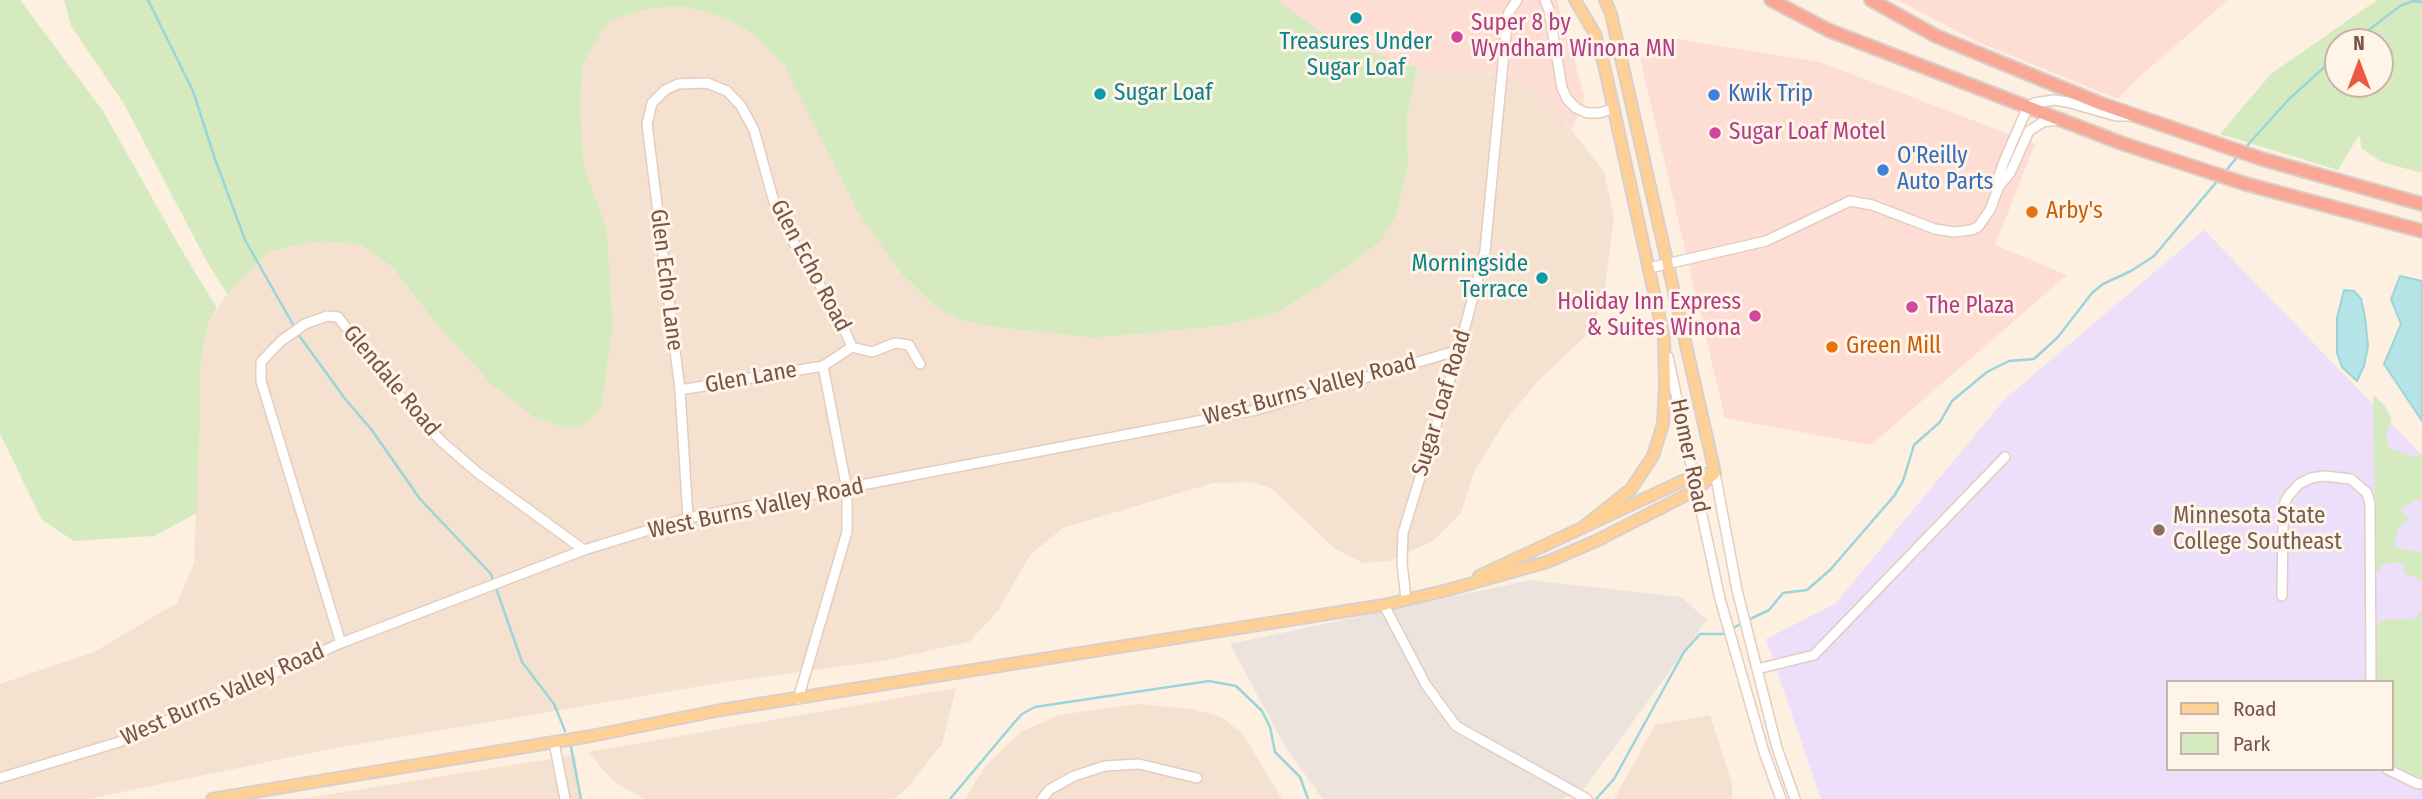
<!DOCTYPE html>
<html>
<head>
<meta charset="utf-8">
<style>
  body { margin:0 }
  #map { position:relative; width:2422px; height:799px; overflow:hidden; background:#fdf0e1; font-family:"Fira Sans Condensed",sans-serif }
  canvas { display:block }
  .legend { position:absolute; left:2166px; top:680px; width:228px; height:91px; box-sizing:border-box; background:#fff4e8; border:2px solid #c8b4a8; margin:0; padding:9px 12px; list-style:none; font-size:21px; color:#765447 }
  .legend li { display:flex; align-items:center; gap:14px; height:35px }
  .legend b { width:35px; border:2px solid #c8b4a8 }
  .north { position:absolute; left:2324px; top:28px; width:70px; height:70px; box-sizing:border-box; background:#fff4e8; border:2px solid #c8b4a8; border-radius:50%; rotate:0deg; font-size:19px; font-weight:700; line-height:28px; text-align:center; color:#765447 }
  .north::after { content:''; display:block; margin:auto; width:24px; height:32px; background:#ed5940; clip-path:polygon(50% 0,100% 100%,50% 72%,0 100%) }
</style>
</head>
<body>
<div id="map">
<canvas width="2422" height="799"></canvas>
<ul class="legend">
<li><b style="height:9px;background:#ffd096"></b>Road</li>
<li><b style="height:19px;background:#d5ebbf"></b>Park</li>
</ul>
<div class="north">N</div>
</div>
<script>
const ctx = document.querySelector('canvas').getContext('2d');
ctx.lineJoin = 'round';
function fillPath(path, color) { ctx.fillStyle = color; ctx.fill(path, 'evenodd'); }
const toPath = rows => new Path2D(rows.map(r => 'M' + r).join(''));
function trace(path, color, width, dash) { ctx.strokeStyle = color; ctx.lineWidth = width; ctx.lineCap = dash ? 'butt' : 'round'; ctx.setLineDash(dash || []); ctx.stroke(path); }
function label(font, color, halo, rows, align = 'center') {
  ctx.font = font + ' "Fira Sans Condensed",sans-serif'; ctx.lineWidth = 6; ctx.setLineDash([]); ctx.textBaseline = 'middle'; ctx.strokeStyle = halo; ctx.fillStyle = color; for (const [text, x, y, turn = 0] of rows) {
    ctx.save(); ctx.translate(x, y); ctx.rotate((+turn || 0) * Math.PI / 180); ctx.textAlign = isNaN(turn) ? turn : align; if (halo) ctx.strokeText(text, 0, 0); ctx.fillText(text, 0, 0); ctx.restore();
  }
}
fillPath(toPath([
  [686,7,725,18,754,35,784,66,801,97,994,327,1093,338,1222,326,1275,314,1326,282,1380,242,1408,166,1407,118,1417,67,1516,76,1550,102,1604,172,1614,216,1605,287,1593,329,1535,384,1504,423,1474,472,1461,513,1433,541,1389,561,1363,563,1334,548,1272,489,1252,482,1213,483,1063,528,1030,555,998,611,969,642,882,661,725,682,336,748,88,799,0,799,0,684,94,652,177,603,194,563,201,360,209,321,231,288,268,252,320,241,360,245,391,266,438,326,491,384,602,403,613,327,607,229,584,166,580,105,583,64,609,21,650,8],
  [956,688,942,744,906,789,894,799,644,799,613,781,588,752],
  [1136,704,1193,709,1221,717,1243,734,1282,799,965,799,986,765,1021,732,1058,715],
  [1710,715,1732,784,1732,799,1614,799,1655,725],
  [575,755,581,799,300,799]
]), '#f5e1cf');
fillPath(toPath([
  [1278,0,1557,0,1585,99,1572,129,1550,102,1516,76,1417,67,1331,39],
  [1898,0,2228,0,2138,78,2118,99,1978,42],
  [1676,39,1820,62,2035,144,1995,245,2067,275,1871,445,1725,418,1640,58]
]), '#feddd4');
fillPath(toPath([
  [1531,580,1681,597,1707,620,1584,789,1562,799,1323,799,1287,750,1230,644]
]), '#ece3dd');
fillPath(toPath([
  [2204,230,2422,455,2422,799,1821,799,1766,639,1835,604,2005,399],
  [2168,682,2392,682,2392,769,2168,769]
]), '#eddef9');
fillPath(toPath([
  [0,0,20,0,103,111,181,249,217,308,209,321,201,360,197,513,154,536,74,541,42,520,0,434],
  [64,0,1278,0,1331,39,1417,67,1407,118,1408,166,1396,215,1380,242,1326,282,1275,314,1222,326,1093,338,994,327,961,320,935,306,900,272,856,209,784,66,754,35,725,18,686,7,650,8,609,21,583,64,580,105,584,166,607,229,613,327,602,403,594,415,580,427,562,427,534,417,491,384,438,326,391,266,360,245,320,241,268,252,227,294,207,262,124,104,71,26],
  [2377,0,2422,0,2422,173,2382,162,2362,149,2359,135,2338,170,2220,134,2271,74],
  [2380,42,2380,84,2338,84,2338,42],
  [2373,395,2384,405,2392,419,2386,435,2389,448,2416,457,2422,453,2422,500,2418,499,2401,509,2409,519,2398,529,2394,547,2422,553,2422,582,2412,575,2404,574,2403,562,2381,564,2381,573,2376,571],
  [2422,610,2422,777,2410,775,2392,763,2392,682,2375,682,2375,626,2383,620,2414,619]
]), '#d5ebbf');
const water = toPath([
  [2400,276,2422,281,2422,421,2384,364,2401,324,2391,299,2400,276],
  [2344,290,2354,291,2361,299,2365,317,2368,346,2364,366,2357,381,2342,367,2337,353,2337,318,2344,290]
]);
fillPath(water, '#b5e4e7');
trace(water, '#9bd5da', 2);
trace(toPath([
  [148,0,193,91,215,159,245,240,295,328],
  [2353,42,2400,6,2413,1,2422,2],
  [2246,147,2289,99,2338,55],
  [2223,174,2239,155],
  [298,334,346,400,371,429,420,499,491,574,522,662,554,704,565,731],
  [1748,620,1769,610,1783,593,1807,590,1830,570,1894,496,1903,481,1914,445,1940,422,1952,401,1987,372,2009,361,2034,359,2058,337,2092,293,2103,284,2131,271,2154,256,2219,179],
  [571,747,581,799],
  [950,799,1013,724,1022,714,1035,707,1209,681,1236,686,1262,711,1270,727,1275,752,1300,777,1308,799],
  [1596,799,1614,779,1684,652,1700,634,1723,634,1742,623]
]), '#9bd5da', 2.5);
const minor = toPath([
  [1545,0,1549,10,1562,88,1567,99,1576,108,1587,113,1599,113,1612,109],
  [1999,186,2010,173,2029,131,2043,122,2059,120],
  [1649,268,1766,241,1850,201,1872,205,1935,229,1954,232,1971,230,1978,227,1990,210,1999,186,1998,178,2005,159,2022,120,2028,108,2034,103,2054,100,2067,102,2116,116,2129,116],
  [852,347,872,352,895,343,909,345,920,364],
  [1668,357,1720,599,1764,752,1781,799],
  [680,390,823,366,852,347,837,312,798,251,774,202,754,130,741,106,727,91,707,83,678,84,665,90,652,103,647,124,680,390,688,518],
  [1715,473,1737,590,1777,748,1795,799],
  [2282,596,2283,527,2285,502,2289,495,2299,484,2311,478,2324,476,2351,479,2367,493,2370,504,2371,682],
  [1406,599,1402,563,1403,533,1459,350,1485,251,1507,22,1509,12,1517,0],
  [1384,605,1426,685,1456,726,1587,799],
  [341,643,261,381,261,362,281,341,305,324,327,316,338,317,394,389,441,441,478,473,584,550],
  [1757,669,1814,655,2005,457],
  [798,699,847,532,847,490,823,366],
  [554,742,565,799],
  [2387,769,2416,783,2422,784],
  [0,778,119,742,341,643,584,550,688,518,1256,410,1459,350],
  [1042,799,1049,790,1074,776,1105,766,1139,764,1197,778]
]);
const major = toPath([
  [1575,0,1595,34,1604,65,1664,338,1665,387,1663,424,1653,456,1631,489,1582,528],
  [1605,0,1611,14,1715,473],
  [1479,576,1693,476,1714,473],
  [212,799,591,736,721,710,1384,605,1448,590,1547,562,1596,541,1696,490,1715,473]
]);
const highway = toPath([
  [1771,0,1828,30,2121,143,2246,184,2422,231],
  [1871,0,1936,36,2099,103,2262,159,2422,204]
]);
trace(minor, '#e4cdc0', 12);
trace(major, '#d9cfcb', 14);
trace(highway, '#d9cfcb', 16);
trace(minor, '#fff', 9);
trace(major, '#ffd096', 10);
trace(highway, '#fba795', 12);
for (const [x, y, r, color] of [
  [1356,18,7,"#0f9aa8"],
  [1457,37,7,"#d1479c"],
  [1100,94,7,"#0f9aa8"],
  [1714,95,7,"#3f7fe0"],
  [1715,133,7,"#d1479c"],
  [1883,170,7,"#3f7fe0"],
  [2032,212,7,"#e8710a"],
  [1542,278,7,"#0f9aa8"],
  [1912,307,7,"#d1479c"],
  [1755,316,7,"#d1479c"],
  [1832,347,7,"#e8710a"],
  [2159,530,7,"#8d6e63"]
]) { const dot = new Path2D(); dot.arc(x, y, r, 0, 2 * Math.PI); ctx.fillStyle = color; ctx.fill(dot); trace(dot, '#fff4e8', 2.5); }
label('23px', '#b23c85', '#fff4e8', [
  ["Super 8 by",1471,24],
  ["Wyndham Winona MN",1471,50],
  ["Sugar Loaf Motel",1729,133],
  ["Holiday Inn Express",1741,303,"right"],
  ["& Suites Winona",1741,329,"right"],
  ["The Plaza",1926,307]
], 'left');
label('23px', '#0d838f', '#fff4e8', [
  ["Treasures Under",1356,43],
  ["Sugar Loaf",1356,69],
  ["Sugar Loaf",1114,94,"left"],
  ["Morningside",1528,265,"right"],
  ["Terrace",1528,291,"right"]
]);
label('23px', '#366cbe', '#fff4e8', [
  ["Kwik Trip",1728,95],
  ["O'Reilly",1897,157],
  ["Auto Parts",1897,183]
], 'left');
label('23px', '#c56008', '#fff4e8', [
  ["Arby's",2046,212],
  ["Green Mill",1846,347]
], 'left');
label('23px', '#765447', '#fff4e8', [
  ["Glen Echo Road",810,266,62],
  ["Glen Echo Lane",666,280,83],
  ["Glen Lane",751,378,-10],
  ["Glendale Road",391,381,50],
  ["West Burns Valley Road",1310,390,-15],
  ["Sugar Loaf Road",1442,403,-73],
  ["Homer Road",1689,456,78],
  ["West Burns Valley Road",756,509,-12],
  ["West Burns Valley Road",223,695,-24]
]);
label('23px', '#785e54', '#fff4e8', [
  ["Minnesota State",2173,517],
  ["College Southeast",2173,543]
], 'left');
</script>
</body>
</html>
